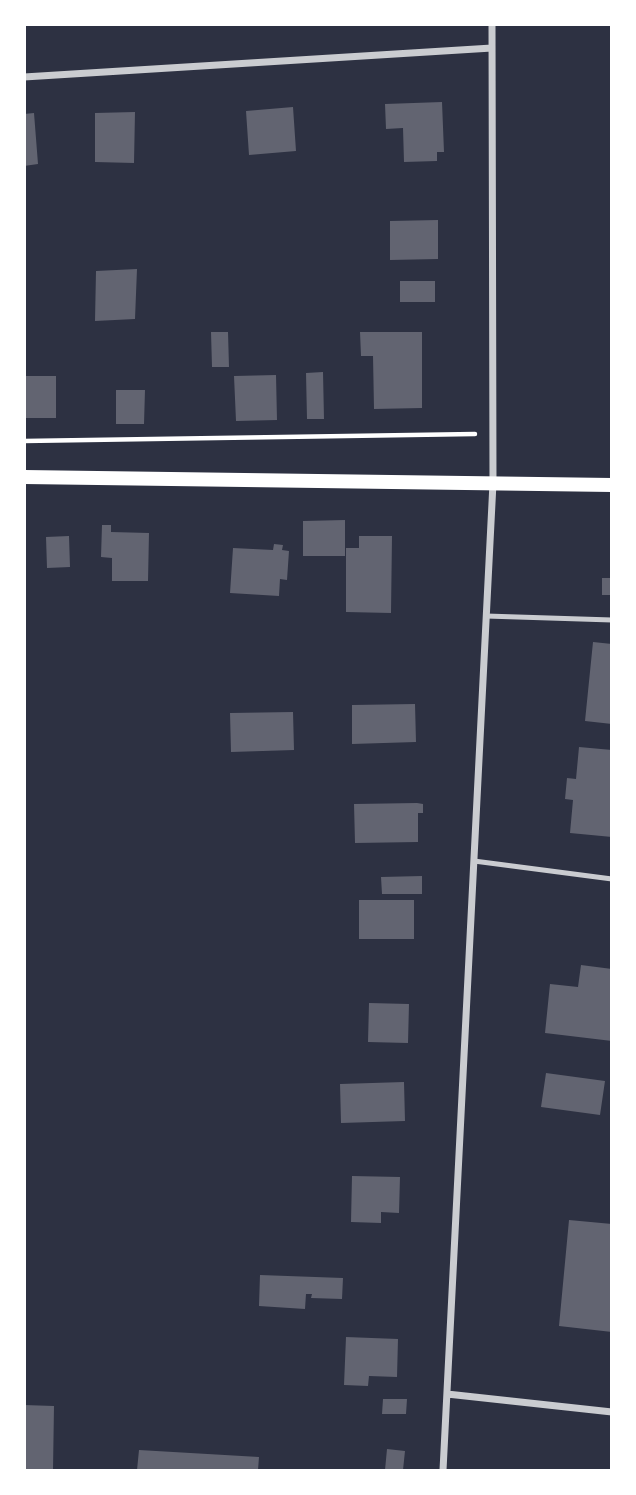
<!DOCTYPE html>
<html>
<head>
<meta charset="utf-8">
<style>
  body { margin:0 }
  #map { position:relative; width:636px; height:1495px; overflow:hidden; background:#2d3142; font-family:Arial,sans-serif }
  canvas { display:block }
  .frame { position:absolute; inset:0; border:26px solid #fff; pointer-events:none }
</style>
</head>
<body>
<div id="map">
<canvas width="636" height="1495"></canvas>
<div class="frame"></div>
</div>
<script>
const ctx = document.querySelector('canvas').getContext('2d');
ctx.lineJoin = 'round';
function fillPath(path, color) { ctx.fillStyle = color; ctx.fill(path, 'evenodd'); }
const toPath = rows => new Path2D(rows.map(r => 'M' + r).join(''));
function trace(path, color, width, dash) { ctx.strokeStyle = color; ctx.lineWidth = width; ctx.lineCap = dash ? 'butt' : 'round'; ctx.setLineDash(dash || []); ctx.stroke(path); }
fillPath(toPath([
  [442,102,444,152,437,152,437,161,404,162,403,128,386,129,385,104],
  [293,107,296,151,249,155,246,111],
  [135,112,134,163,95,162,95,113],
  [34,113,38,164,24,166,24,114],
  [438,220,438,259,390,260,390,221],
  [137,269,135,319,95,321,96,271],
  [400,281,435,281,435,302,400,302],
  [211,332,228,332,229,367,212,367],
  [360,332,422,332,422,408,374,409,373,356,361,356],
  [323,372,324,419,307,419,306,373],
  [276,375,277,420,236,421,234,376],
  [24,376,56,376,56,418,24,418],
  [116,390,145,390,144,424,116,424],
  [345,520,345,556,303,556,303,521],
  [102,525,111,525,111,532,149,533,148,581,112,581,112,558,101,557],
  [69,536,70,567,47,568,46,537],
  [359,536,392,536,391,613,346,612,346,548,359,548],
  [274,544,283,545,282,550,289,551,287,580,280,579,279,596,230,593,233,548,273,550],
  [602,578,612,578,612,595,602,595],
  [593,642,612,644,612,724,585,721],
  [415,704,416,742,352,744,352,705],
  [293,712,294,750,231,752,230,713],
  [579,747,612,750,612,837,570,833,573,800,565,799,567,778,576,779],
  [417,803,423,804,423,813,418,813,418,842,355,843,354,804],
  [422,876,422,894,382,894,381,877],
  [359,900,414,900,414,939,359,939],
  [581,965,612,969,612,1041,545,1033,550,984,578,987],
  [369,1003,409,1004,408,1043,368,1042],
  [546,1073,605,1081,600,1115,541,1107],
  [404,1082,405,1121,341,1123,340,1084],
  [352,1176,400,1177,399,1213,381,1212,381,1223,351,1222],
  [569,1220,612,1224,612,1332,559,1326],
  [260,1275,343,1278,342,1299,311,1298,312,1294,306,1294,305,1309,259,1306],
  [346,1337,398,1339,397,1377,369,1376,368,1386,344,1385],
  [383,1399,407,1399,406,1414,382,1414],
  [24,1405,54,1406,53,1470,24,1470],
  [387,1449,405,1451,403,1470,385,1470],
  [139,1450,259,1457,258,1470,137,1470]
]), '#626471');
trace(toPath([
  [24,441,475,434]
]), '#fff', 4.5);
trace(toPath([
  [486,616,612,620],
  [474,861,612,879]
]), '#caccd0', 5);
trace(toPath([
  [24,77,492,48],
  [447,1394,612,1412],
  [443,1470,493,483,492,24]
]), '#caccd0', 7);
trace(toPath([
  [24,477,612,485]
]), '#fff', 14);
</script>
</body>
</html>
